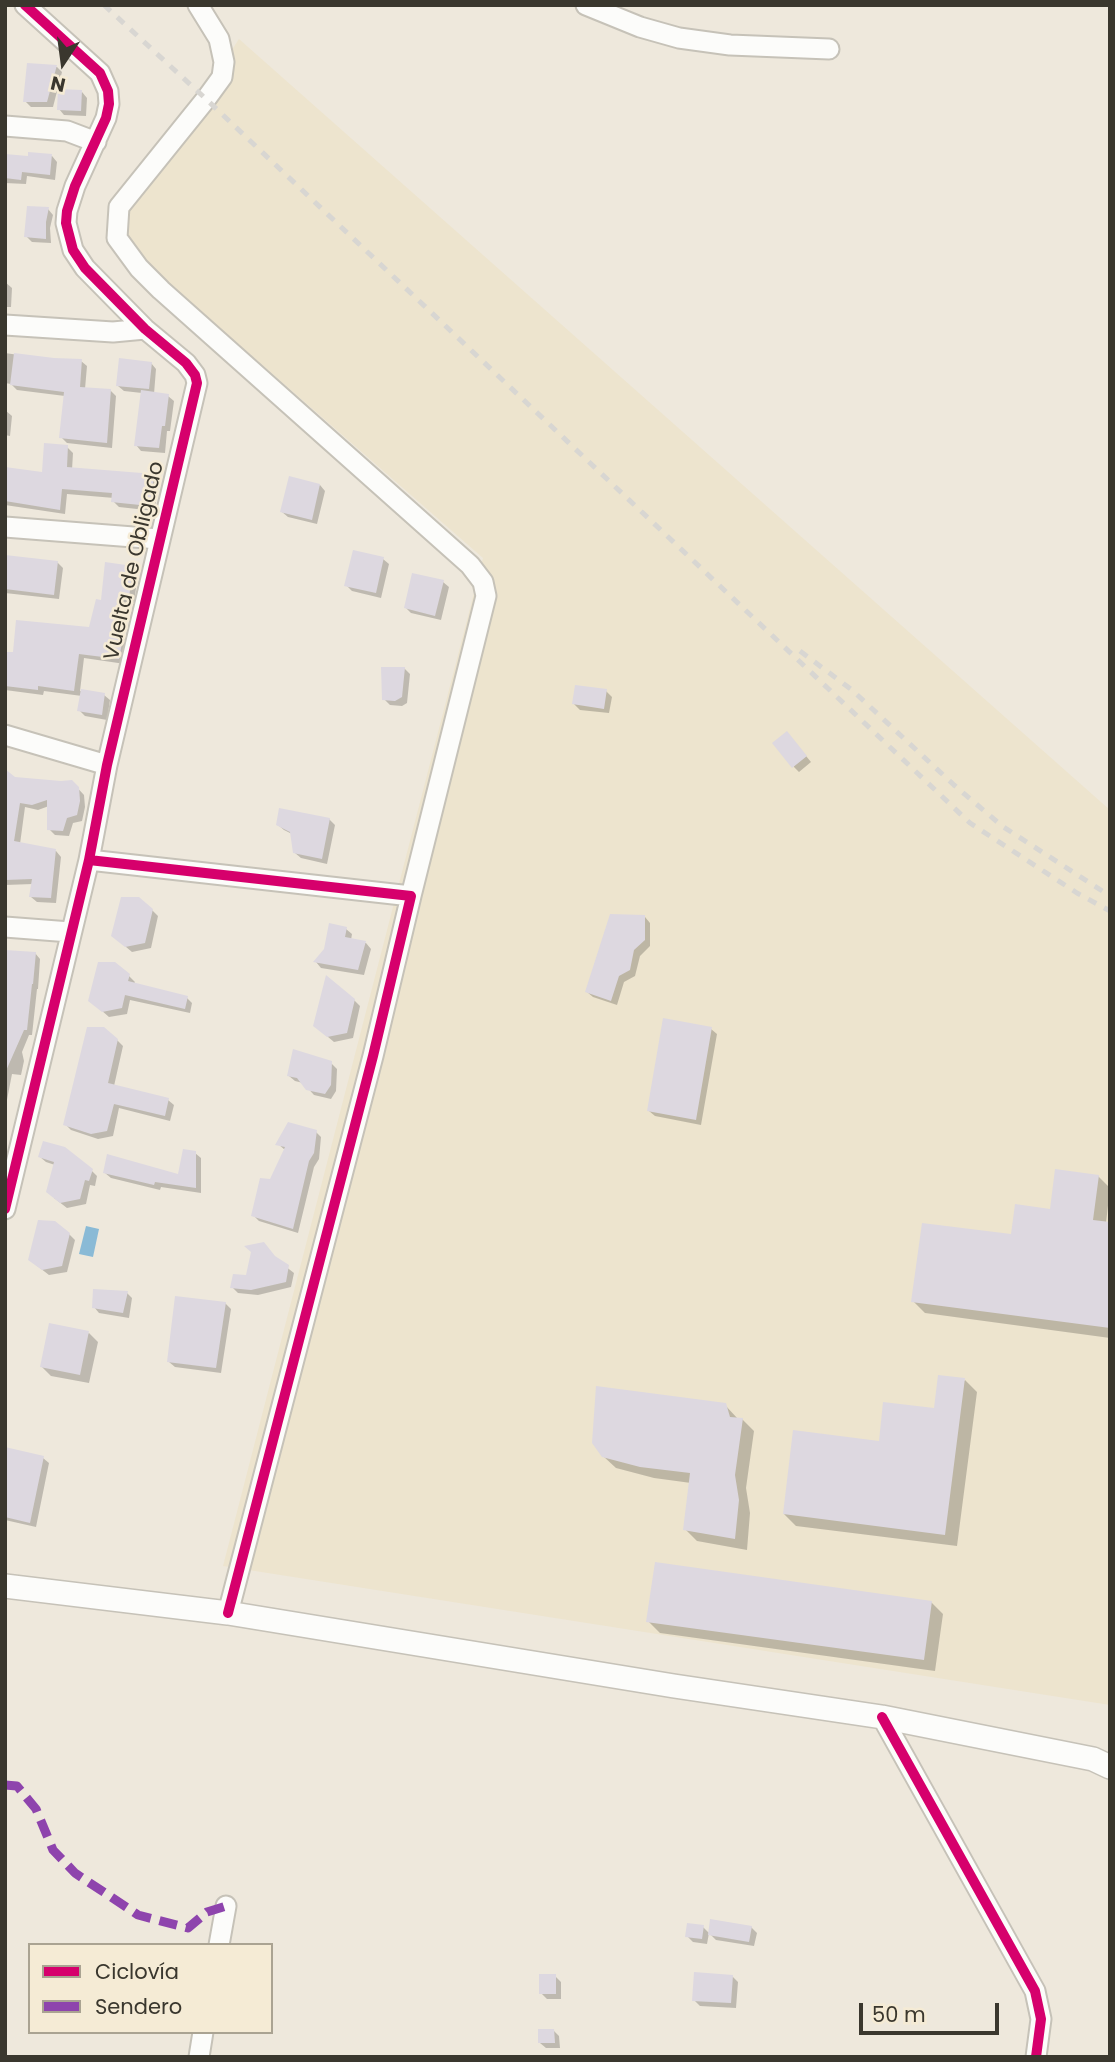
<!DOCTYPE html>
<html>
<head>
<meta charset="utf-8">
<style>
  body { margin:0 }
  #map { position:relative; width:1115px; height:2062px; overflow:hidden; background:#eee8dc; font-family:Poppins,sans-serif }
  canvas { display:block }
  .frame { position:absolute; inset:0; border:7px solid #3a372e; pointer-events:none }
  .legend { position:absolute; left:28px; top:1943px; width:245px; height:91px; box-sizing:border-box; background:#f5ebd5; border:2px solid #aaa392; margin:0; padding:9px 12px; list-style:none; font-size:21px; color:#3a372e }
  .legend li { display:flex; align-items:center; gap:14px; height:35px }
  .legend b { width:35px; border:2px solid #aaa392 }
  .north { position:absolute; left:28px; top:28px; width:70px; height:70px; -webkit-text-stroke:5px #f5ebd5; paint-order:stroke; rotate:193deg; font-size:19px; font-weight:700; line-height:28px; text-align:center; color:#3a372e }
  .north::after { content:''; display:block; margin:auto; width:24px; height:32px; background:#3a372e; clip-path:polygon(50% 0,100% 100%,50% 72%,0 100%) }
  .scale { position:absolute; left:859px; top:2003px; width:140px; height:32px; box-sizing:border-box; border:4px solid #3a372e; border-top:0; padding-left:9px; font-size:21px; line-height:24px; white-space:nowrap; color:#3a372e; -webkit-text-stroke:5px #f5ebd5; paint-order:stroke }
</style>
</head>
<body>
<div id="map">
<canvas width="1115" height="2062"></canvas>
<div class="frame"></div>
<ul class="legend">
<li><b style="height:9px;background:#d6006c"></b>Ciclovía</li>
<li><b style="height:9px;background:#8e44ad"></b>Sendero</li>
</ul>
<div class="north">N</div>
<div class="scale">50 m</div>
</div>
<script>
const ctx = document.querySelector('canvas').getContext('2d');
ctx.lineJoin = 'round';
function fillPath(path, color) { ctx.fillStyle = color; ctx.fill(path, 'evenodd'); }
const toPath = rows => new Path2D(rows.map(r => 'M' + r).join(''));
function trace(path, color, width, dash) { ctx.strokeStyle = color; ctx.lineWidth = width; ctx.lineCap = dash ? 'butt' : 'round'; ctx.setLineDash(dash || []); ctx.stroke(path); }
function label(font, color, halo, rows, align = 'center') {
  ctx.font = font + ' Poppins,sans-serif'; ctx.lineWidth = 5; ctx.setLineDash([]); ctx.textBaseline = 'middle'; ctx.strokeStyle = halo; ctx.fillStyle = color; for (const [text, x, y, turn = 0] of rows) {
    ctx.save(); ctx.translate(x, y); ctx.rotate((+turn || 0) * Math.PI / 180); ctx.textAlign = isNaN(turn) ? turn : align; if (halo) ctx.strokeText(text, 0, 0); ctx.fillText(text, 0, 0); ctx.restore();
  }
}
fillPath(toPath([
  [239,39,1110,810,1110,1705,223,1566,483,558,117,238,117,225]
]), '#ede4ce');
fillPath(toPath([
  [86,1226,99,1229,93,1257,79,1254]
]), '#8abad6');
fillPath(toPath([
  [29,65,57,67,62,72,53,107,31,107,25,101],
  [82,92,87,98,86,116,64,115,59,109],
  [5,155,29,158,52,156,57,162,55,180,27,176,26,184,5,183],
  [48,209,53,215,50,228,51,243,32,242,26,236],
  [5,282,12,288,11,307,5,307],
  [5,353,54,360,81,361,87,366,85,389,110,390,116,396,112,448,67,443,61,437,65,396,17,390,11,384,5,383],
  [151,363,156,369,154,394,168,396,174,401,170,431,167,431,165,453,141,451,136,445,142,393,124,391,118,386],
  [5,410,12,416,10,436,5,435],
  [67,447,73,453,72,470,153,476,158,481,155,511,119,507,113,501,114,498,67,494,65,514,5,505,5,469,43,474],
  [320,485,325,491,317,524,288,517,282,512],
  [5,556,57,562,63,568,59,599,5,593],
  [383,559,389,564,381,598,352,591,346,585],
  [133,568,138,573,134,603,126,602,121,633,128,639,125,664,84,658,80,691,104,695,110,700,107,720,85,716,79,710,82,696,44,691,43,695,5,690,5,653,14,654,91,629,102,602],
  [443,582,449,587,441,620,411,613,406,608],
  [404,668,410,674,407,703,402,706,390,705,384,699],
  [606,691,612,697,609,713,580,710,574,704],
  [792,739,811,762,799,772,794,767],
  [5,775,14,779,72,782,84,795,85,807,82,821,73,823,69,836,55,835,49,829,49,806,38,810,25,807,20,844,56,851,61,857,56,903,37,902,31,897,33,884,5,885],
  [329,819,335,825,327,864,301,858,295,853,292,834,284,830,278,825],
  [152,910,158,916,151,948,132,952,119,941],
  [645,917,650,923,650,946,640,956,635,976,624,982,617,1005,593,997,587,992],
  [346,929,352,934,351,940,366,943,371,949,364,975,321,968,316,962],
  [35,953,40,959,38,989,37,989,32,1035,29,1035,22,1052,24,1061,21,1075,12,1074,6,1105,5,992],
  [129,976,135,982,134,984,187,998,192,1003,190,1013,130,1000,127,1014,109,1017,93,1003],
  [354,1000,360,1006,353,1038,334,1042,321,1031],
  [711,1029,717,1034,701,1125,655,1116,649,1111],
  [117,1040,123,1046,114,1086,168,1100,174,1105,170,1121,119,1108,113,1136,98,1139,71,1130,65,1124],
  [331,1063,337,1069,336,1091,331,1099,314,1095,303,1083,295,1081,289,1076],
  [316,1132,321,1137,319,1159,314,1167,298,1233,259,1221,253,1215,285,1150,278,1144],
  [195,1153,201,1158,201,1193,161,1187,160,1190,111,1178,105,1173,179,1177],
  [40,1157,91,1170,97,1176,95,1186,90,1185,86,1204,67,1208,54,1198,55,1165,46,1162],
  [1098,1176,1110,1188,1106,1223,1110,1224,1110,1338,925,1313,913,1301,1052,1211],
  [69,1234,75,1240,67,1272,49,1275,36,1265],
  [276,1259,294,1273,291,1287,258,1295,238,1293,232,1287],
  [127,1293,132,1298,129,1318,99,1313,94,1307],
  [225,1303,231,1309,221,1373,175,1367,169,1362],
  [89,1333,98,1342,89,1383,51,1376,42,1367],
  [965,1380,977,1392,957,1546,796,1526,784,1514,880,1443,936,1410],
  [725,1405,738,1419,742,1419,754,1431,746,1488,750,1513,747,1550,697,1541,685,1529,691,1483,654,1478,616,1468,603,1456],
  [5,1449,43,1458,49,1463,36,1527,5,1520],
  [931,1602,943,1614,935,1671,660,1633,648,1621],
  [703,1927,710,1934,751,1927,757,1933,754,1946,716,1940,709,1933,707,1944,693,1942,687,1936],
  [555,1976,561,1982,561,1999,547,1999,541,1993],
  [732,1976,738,1982,736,2008,700,2006,694,2000],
  [554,2031,559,2036,560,2048,546,2048,540,2043]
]), '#0003');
fillPath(toPath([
  [27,63,57,65,47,102,23,102],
  [58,89,82,90,81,111,57,110],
  [28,152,52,154,50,175,22,172,21,180,5,178,5,154,28,156],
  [27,206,49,207,46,222,46,239,24,237],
  [14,353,54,358,82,359,80,387,111,389,107,443,59,438,64,392,10,385],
  [119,358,152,362,149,389,116,386],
  [141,390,169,394,165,426,162,426,159,448,134,446],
  [44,443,68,445,67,467,154,474,150,506,111,502,112,493,62,489,60,510,5,501,5,467,42,472],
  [289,476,320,484,312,520,280,512],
  [353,550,384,557,376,593,344,586],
  [5,555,58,561,54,595,5,589],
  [105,562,133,566,129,598,121,597,115,630,124,632,119,659,79,654,74,691,38,686,38,690,5,686,5,652,13,652,16,620,89,627,96,599,101,600],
  [412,573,444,580,435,616,404,608],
  [381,667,405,667,402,697,395,701,382,700],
  [575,685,607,689,604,709,572,704],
  [81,689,105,693,102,715,77,711],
  [787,731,807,756,792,768,772,743],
  [5,769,15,777,61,781,72,780,79,787,80,801,77,815,67,818,63,831,47,830,47,800,32,805,20,803,14,841,56,849,51,898,29,897,32,879,5,880],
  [279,808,330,818,322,859,293,853,290,832,276,825],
  [121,897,139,897,153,909,145,943,125,947,111,936],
  [610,914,645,915,645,940,634,950,630,970,619,976,611,1001,585,992],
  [329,923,347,927,345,937,366,941,358,970,313,962,324,949],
  [5,950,36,952,33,984,32,984,27,1030,24,1030,5,1073],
  [98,962,115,962,130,974,128,981,188,996,185,1009,125,995,122,1008,102,1012,88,1001],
  [326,975,355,999,347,1033,327,1037,313,1026],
  [663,1018,712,1027,696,1120,647,1111],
  [87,1027,104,1027,118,1039,108,1083,169,1098,165,1116,114,1104,107,1131,91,1134,63,1125],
  [293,1049,332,1061,331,1085,325,1094,306,1090,297,1078,287,1076],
  [288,1122,317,1130,314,1153,309,1161,293,1229,251,1216,260,1178,270,1179,285,1147,275,1145],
  [43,1141,65,1147,93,1169,89,1181,85,1180,80,1199,60,1203,46,1192,54,1162,38,1157],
  [183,1149,196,1151,196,1188,155,1182,154,1185,103,1173,107,1154,178,1174],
  [1055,1169,1099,1175,1093,1220,1110,1222,1110,1328,911,1302,922,1223,1011,1234,1015,1204,1050,1209],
  [38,1220,55,1221,70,1233,62,1266,42,1270,28,1260],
  [264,1242,275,1256,289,1265,286,1282,251,1290,230,1288,233,1274,246,1275,251,1252,244,1246],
  [93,1289,128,1291,123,1313,92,1308],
  [175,1296,226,1302,216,1368,167,1362],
  [49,1323,89,1331,80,1375,40,1367],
  [938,1375,965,1378,945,1535,783,1514,793,1430,879,1441,883,1402,934,1408],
  [596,1386,726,1403,730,1417,743,1418,735,1475,739,1500,735,1539,683,1530,690,1473,640,1467,602,1457,592,1443],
  [5,1447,44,1456,30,1523,5,1517],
  [655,1562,932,1601,924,1660,646,1622],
  [710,1919,752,1926,749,1942,708,1935],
  [687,1923,704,1925,702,1939,685,1937],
  [694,1972,733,1975,731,2003,692,2001],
  [539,1974,556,1974,556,1994,539,1994],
  [538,2029,554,2029,555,2043,538,2043]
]), '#ddd8e0');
const minor = toPath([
  [198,5,219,39,224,62,222,77,206,99,119,207,117,238,139,268,161,290,470,565,483,582,486,596,411,896],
  [586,5,640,27,679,38,730,45,829,49],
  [5,126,67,131,96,142],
  [5,325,113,332,145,329],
  [5,527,159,539],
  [5,735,107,765],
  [89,860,411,896,373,1056,228,1613],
  [5,927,70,932],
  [5,1209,89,860,107,765,197,383,195,375,186,363,145,329,85,268,73,250,66,223,67,211,75,186,106,118,109,104,108,91,100,73,25,5],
  [882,1717,1035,1991,1041,2019,1036,2057],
  [219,1945,226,1906],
  [199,2057,203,2032]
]);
const major = toPath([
  [5,1586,228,1613,674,1686,882,1717,1093,1759,1110,1767]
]);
trace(minor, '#c6c2b8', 23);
trace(major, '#c6c2b8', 26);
trace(minor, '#fcfcfa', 19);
trace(major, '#fcfcfa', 23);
trace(toPath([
  [104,5,206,99,970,823,1077,893,1110,911],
  [800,651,852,690,954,785,1002,826,1110,896]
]), '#d8d6d2', 5, [9, 9]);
trace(toPath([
  [5,1785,17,1786,36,1809,53,1850,75,1873,138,1915,188,1928,207,1912,226,1906]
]), '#8e44ad', 9, [18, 9]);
trace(toPath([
  [89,860,411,896,373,1056,228,1613],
  [5,1209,89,860,107,765,197,383,195,375,186,363,145,329,85,268,73,250,66,223,67,211,75,186,106,118,109,104,108,91,100,73,25,5],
  [882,1717,1035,1991,1041,2019,1036,2057]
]), '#d6006c', 10);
label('21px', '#3a372e', '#f5ebd5', [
  ["Vuelta de Obligado",135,561,-77]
]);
</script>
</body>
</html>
